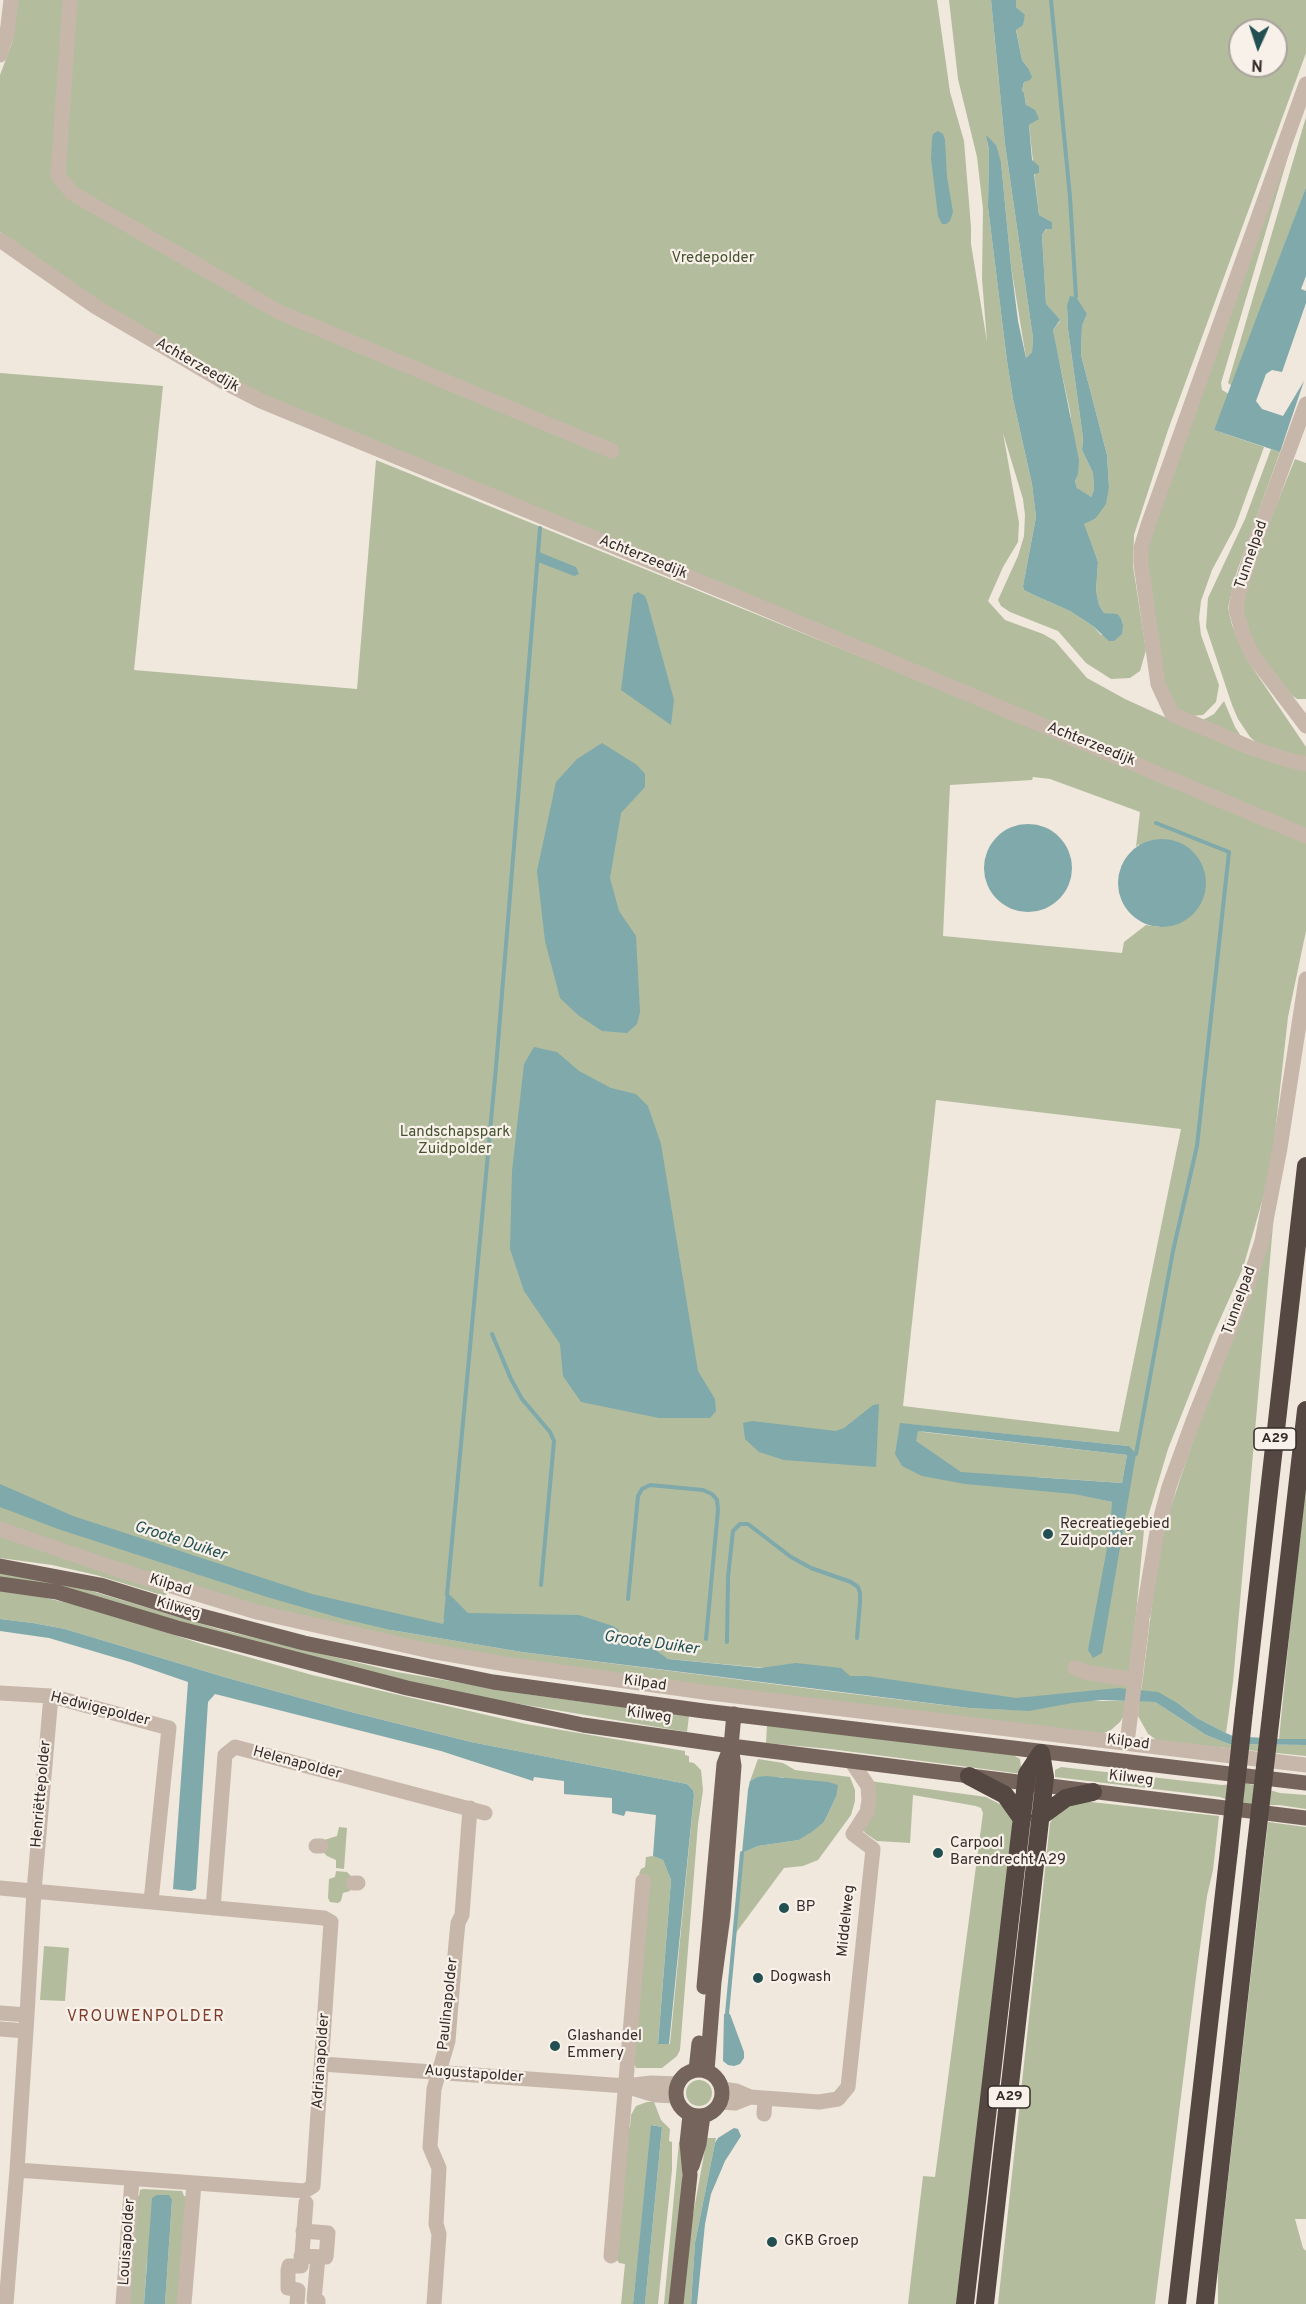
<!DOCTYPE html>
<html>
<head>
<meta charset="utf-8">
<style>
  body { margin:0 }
  #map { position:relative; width:1306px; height:2304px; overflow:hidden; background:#f0e7dd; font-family:Overpass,sans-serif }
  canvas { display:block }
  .north { position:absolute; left:1228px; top:18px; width:60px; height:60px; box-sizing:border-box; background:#f8f1e9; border:2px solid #aaa29c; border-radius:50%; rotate:183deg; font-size:16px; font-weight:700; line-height:24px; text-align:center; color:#352c29 }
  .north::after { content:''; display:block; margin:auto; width:21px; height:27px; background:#225052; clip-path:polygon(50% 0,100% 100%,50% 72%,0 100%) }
</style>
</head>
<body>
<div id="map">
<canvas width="1306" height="2304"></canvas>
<div class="north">N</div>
</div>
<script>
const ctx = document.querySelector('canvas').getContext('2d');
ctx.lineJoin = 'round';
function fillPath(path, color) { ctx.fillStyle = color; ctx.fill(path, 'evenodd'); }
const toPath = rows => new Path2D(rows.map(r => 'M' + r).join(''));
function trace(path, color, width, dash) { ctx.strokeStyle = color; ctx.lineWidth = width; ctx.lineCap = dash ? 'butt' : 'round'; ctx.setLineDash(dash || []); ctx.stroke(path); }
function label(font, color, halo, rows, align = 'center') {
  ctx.font = font + ' Overpass,sans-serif'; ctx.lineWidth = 4.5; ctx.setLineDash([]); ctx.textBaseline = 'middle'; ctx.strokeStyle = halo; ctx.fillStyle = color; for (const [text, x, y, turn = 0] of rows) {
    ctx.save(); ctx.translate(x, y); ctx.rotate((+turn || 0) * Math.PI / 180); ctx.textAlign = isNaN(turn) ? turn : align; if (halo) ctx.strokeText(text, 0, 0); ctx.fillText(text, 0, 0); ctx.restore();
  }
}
fillPath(toPath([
  [18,0,937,0,950,92,964,141,971,227,971,244,987,342,982,279,983,209,977,157,958,79,949,0,991,0,1005,144,1033,338,1032,352,1026,358,1011,266,1001,162,987,141,989,150,988,207,1007,361,1013,399,1032,484,1036,517,1023,586,1024,590,1034,595,1070,611,1093,626,1101,635,1123,625,1121,618,1117,615,1104,613,1099,605,1096,592,1098,562,1083,524,1095,519,1109,487,1107,455,1081,355,1082,326,1087,314,1067,306,1068,329,1083,438,1082,450,1093,473,1094,490,1091,497,1083,494,1077,488,1075,481,1078,475,1070,411,1056,347,1053,330,1060,321,1046,305,1042,235,1052,222,1039,215,1029,125,1037,120,1026,105,1024,93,1022,90,1028,68,1022,60,1016,29,1025,16,1016,7,1016,0,1306,0,1306,53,1168,430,1134,535,1133,566,1146,650,1140,671,1130,678,1111,679,1086,663,1058,631,1010,612,1001,606,998,600,1018,556,1024,536,1025,515,1023,499,1003,433,1019,523,1018,542,1003,567,988,601,1005,620,1043,634,1055,641,1087,678,1125,699,1169,719,1306,769,1306,831,288,406,211,370,105,306,0,232,0,75,12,43],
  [1240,30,1276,30,1276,66,1240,66],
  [1306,117,1306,187,1232,386,1228,383],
  [1295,133,1221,383,1222,390,1229,394,1214,430,1264,447,1235,527,1212,570,1201,601,1199,618,1201,635,1219,685,1216,702,1203,715,1190,716,1174,707,1164,691,1145,550],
  [0,373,163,386,134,670,357,689,376,460,1167,781,1306,842,1306,931,1288,1017,1271,1170,1243,1268,1213,1335,1168,1449,1144,1530,1129,1689,1091,1701,1127,1701,1126,1712,1120,1722,1111,1730,1102,1734,544,1667,269,1611,0,1524],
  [1033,777,1050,779,1140,812,1136,847,1139,844,1160,927,1146,925,1124,942,1122,953,943,936,950,785,1032,780],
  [936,1100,1181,1129,1119,1432,903,1406],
  [906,1424,1129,1446,1130,1484,1125,1513,1112,1502,1076,1494,1036,1477,1122,1483,1127,1455,923,1432],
  [443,1619,668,1659,765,1668,1013,1710,969,1708,828,1691,522,1652,391,1630,443,1624],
  [1271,449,1280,452,1236,574,1228,608,1232,625,1248,661,1306,747,1306,758,1260,746,1250,737,1238,719,1232,705,1206,627,1208,598,1245,519],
  [1295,459,1306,463,1306,699,1297,699,1282,688,1260,656,1250,636,1243,612,1246,580],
  [1224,701,1235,727,1243,739,1201,721,1214,714],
  [1276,1191,1233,1682,1226,1733,1197,1718,1179,1704,1141,1691,1142,1685,1160,1540],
  [1306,1476,1306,1739,1279,1739,1299,1537],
  [0,1536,168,1592,165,1596,96,1575,52,1565,0,1558],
  [0,1573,75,1586,222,1630,397,1672,532,1695,689,1716,687,1732,442,1691,0,1578],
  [0,1590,24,1593,90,1608,202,1644,312,1675,526,1724,685,1751,685,1755,689,1756,689,1762,694,1763,701,1770,703,1790,698,1824,680,2050,677,2056,662,2068,636,2068,633,2061,650,1881,648,1876,639,1874,641,1869,645,1867,646,1857,653,1856,663,1860,671,1880,658,2043,670,2044,694,1795,693,1790,687,1784,471,1742,351,1712,224,1677,65,1629,33,1623,0,1619],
  [1139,1701,1155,1702,1206,1735,1229,1744,1306,1745,1306,1756,1158,1741,1148,1734,1138,1716],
  [767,1725,1013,1755,1020,1759,1022,1774,830,1749,766,1743],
  [758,1759,783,1763,795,1770,850,1777,855,1790,855,1801,851,1815,818,1860,803,1866,784,1868,735,1934,742,1853,758,1846,799,1840,824,1822,836,1797,782,1777,757,1777,750,1781],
  [1061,1767,1222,1785,1246,1783,1280,1793,1306,1795,1306,1809,1279,1805,1243,1805,1220,1797,1055,1777,1055,1770],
  [870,1781,986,1797,1013,1811,1007,1909,964,2304,908,2304,923,2176,935,2177,983,1813,981,1808,976,1806,913,1795,910,1843,877,1841,865,1833,863,1829],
  [1082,1801,1219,1816,1213,1870,1207,1896,1196,1977,1155,2304,998,2304,1050,1823,1059,1808],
  [1268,1822,1306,1827,1306,2219,1295,2219,1303,2248,1306,2251,1306,2304,1218,2304,1218,2270],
  [339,1827,347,1828,344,1869,336,1868,336,1860,327,1856,323,1852,324,1840,337,1836],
  [336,1871,347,1872,351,1876,350,1891,343,1893,341,1901,338,1903,330,1902,328,1898,329,1879,335,1877],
  [44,1946,69,1948,65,2001,40,2000],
  '686 2093a13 13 0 1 1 26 0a13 13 0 1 1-26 0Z',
  [647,2102,654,2102,661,2120,670,2129,669,2141,672,2142,672,2170,658,2304,645,2304,662,2127,652,2125,633,2304,621,2304,625,2264,619,2263,614,2255,627,2128,630,2127,631,2115,636,2106],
  [707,2138,716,2138,695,2243,691,2304,683,2304,689,2237],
  [679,2142,683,2143,682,2186,669,2304,664,2304],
  [143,2189,182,2191,184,2196,188,2197,180,2304,165,2304,172,2200,147,2261,144,2304,128,2304,136,2196,139,2196,140,2190]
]), '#b3bd9e');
fillPath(toPath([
  [991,0,1016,0,1016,7,1025,15,1023,25,1016,30,1022,60,1028,68,1032,77,1030,80,1024,82,1022,90,1024,93,1026,105,1035,110,1039,119,1029,125,1032,160,1039,166,1039,173,1034,174,1039,215,1052,222,1052,229,1046,229,1042,235,1046,304,1060,320,1053,330,1079,460,1078,475,1075,481,1077,488,1091,497,1094,490,1093,473,1082,450,1083,438,1068,329,1067,306,1070,296,1076,297,1087,314,1082,326,1081,355,1107,455,1109,487,1106,504,1095,519,1084,524,1098,562,1096,591,1099,605,1104,613,1117,614,1121,618,1123,625,1122,634,1114,641,1109,641,1093,626,1070,611,1034,595,1024,590,1023,586,1036,517,1032,484,1013,399,1007,361,988,207,989,150,986,135,996,145,1001,162,1011,266,1018,321,1026,358,1032,352,1033,338,1005,144],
  [938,131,943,134,945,140,947,177,953,212,950,221,946,224,942,224,938,216,931,159,932,139,933,134],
  [1306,187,1306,276,1301,289,1306,291,1306,303,1282,372,1272,370,1266,374,1256,401,1262,409,1283,416,1304,381,1280,452,1214,430],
  [539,552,576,567,579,574,574,576,538,562],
  [638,592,645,596,647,601,674,700,671,725,621,690,633,595],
  [602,743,637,765,645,774,645,787,621,813,610,878,619,911,636,936,640,1012,637,1024,627,1033,602,1031,578,1015,560,998,545,941,537,871,556,782,577,759],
  '984 868a44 44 0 1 1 88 0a44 44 0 1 1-88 0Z',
  '1118 883a44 44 0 1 1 88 0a44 44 0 1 1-88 0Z',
  [534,1047,557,1052,579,1071,611,1088,636,1094,648,1106,661,1144,698,1371,715,1399,716,1411,710,1418,659,1418,581,1402,563,1376,560,1344,524,1291,510,1249,512,1171,524,1064],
  [879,1404,876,1467,784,1460,759,1452,745,1439,743,1423,752,1421,836,1431,844,1428,873,1405],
  [900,1423,1129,1446,1136,1454,1102,1653,1093,1658,1088,1650,1110,1532,1112,1502,1074,1494,965,1484,922,1476,902,1466,895,1454],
  [918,1431,1127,1455,1122,1483,961,1472,916,1441],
  [0,1484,73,1516,312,1594,443,1624,446,1594,450,1595,468,1613,579,1615,613,1626,619,1630,620,1639,628,1642,639,1638,668,1659,760,1668,796,1663,841,1668,850,1676,867,1676,1016,1698,1118,1688,1158,1692,1179,1704,1197,1718,1226,1733,1233,1736,1279,1739,1306,1739,1306,1745,1229,1744,1206,1735,1155,1702,1102,1700,1072,1703,1029,1711,969,1708,522,1652,391,1630,340,1618,267,1597,58,1529,0,1507],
  [0,1619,33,1623,65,1629,224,1677,351,1712,471,1742,687,1784,693,1790,694,1795,669,2044,658,2044,671,1880,663,1860,653,1856,656,1815,626,1811,624,1816,612,1813,612,1798,564,1794,564,1781,534,1777,533,1781,441,1751,215,1694,208,1702,196,1889,191,1891,173,1889,188,1682,130,1662,49,1638,0,1631],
  [766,1776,828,1782,838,1785,836,1797,824,1822,813,1831,799,1840,758,1846,742,1853,748,1790,750,1781,757,1777],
  [724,2014,730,2014,744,2052,744,2058,740,2064,734,2066,728,2065,723,2061],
  [651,2125,662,2127,645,2304,633,2304],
  [734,2128,738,2129,741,2136,725,2161,711,2194,705,2224,697,2304,691,2304,695,2243,715,2143,718,2138],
  [157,2195,169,2195,172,2200,165,2304,144,2304,152,2198]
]), '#7fa9aa');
trace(toPath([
  [1051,0,1070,197,1076,297],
  [492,1334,511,1379,522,1399,550,1432,554,1441,541,1585],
  [1136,1454,1173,1251,1197,1146,1229,852,1156,823],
  [447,1595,496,1067,540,528],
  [628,1599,638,1496,642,1489,650,1485,703,1490,712,1494,717,1500,718,1510,706,1639],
  [727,1642,728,1577,733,1531,740,1524,748,1524,791,1557,811,1568,851,1582,858,1587,860,1593,860,1602,857,1638],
  [727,2014,742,1853]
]), '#7fa9aa', 4);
trace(toPath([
  [70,0,58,175,72,193,279,312,612,451],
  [0,55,7,34,11,0],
  [1306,84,1148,525,1141,548,1141,564,1158,684,1172,714,1249,747,1288,760,1306,764],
  [0,240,96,307,224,382,261,401,737,597,1306,836],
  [1306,404,1254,545,1239,592,1236,609,1243,635,1253,656,1306,726],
  [0,1529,122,1571,257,1612,430,1651,511,1665,711,1693,1306,1765],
  [1143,1615,1157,1532,1169,1487,1193,1421,1250,1278,1262,1241,1280,1148,1306,979],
  [1075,1668,1085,1672,1135,1680],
  [0,1693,51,1696,169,1728,151,1901],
  [1127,1743,1142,1622],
  [316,1846,321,1846],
  [353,1883,358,1883],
  [0,1888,324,1918,331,1922,313,2186,305,2191,17,2170,27,2015,0,2013],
  [213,1908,225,1755,235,1747,485,1813],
  [27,2015,34,1891,51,1696],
  [0,2029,26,2031],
  [322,2064,626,2086,651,2083,678,2084],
  [632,2088,655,2095,676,2096],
  [722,2089,736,2091,750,2097,819,2102,838,2099,848,2087,873,1849,853,1834,867,1812,869,1800,868,1786,851,1761],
  [720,2102,735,2103,750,2097],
  [764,2114,765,2099],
  [301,2256,326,2257,327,2246,328,2233,303,2231],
  [611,2256,643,1881],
  [318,2257,314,2300,318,2301,318,2304],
  [6,2304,17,2170],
  [123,2304,132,2179],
  [184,2304,194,2184],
  [297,2304,298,2290,288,2288,288,2270,289,2266,301,2266,306,2203],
  [434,2304,439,2234,436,2224,439,2168,430,2147,434,2089,448,2041,456,1943,458,1923,462,1915,470,1808]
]), '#c7b7aa', 15);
trace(toPath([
  [0,1566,100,1585,194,1614,304,1643,493,1682,704,1711,1306,1783],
  [0,1584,57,1592,177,1628,407,1688,583,1725,731,1746,1306,1818],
  [704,1987,724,1764,731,1746],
  '676 2093a23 23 0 1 1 46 0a23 23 0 1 1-46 0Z',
  [696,2070,699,2043],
  [707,2071,714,1982,723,1916,734,1766,731,1746,734,1714],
  [692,2166,699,2144,703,2116],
  [676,2304,690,2175,687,2143,690,2115]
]), '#75645b', 15);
trace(toPath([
  [1244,1711,1306,1166],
  [1271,1715,1306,1410],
  [969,1776,1005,1795,1022,1819],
  [1040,1817,1066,1798,1093,1792],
  [965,2304,1027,1774,1041,1753],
  [985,2304,1045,1777,1041,1753],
  [1177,2304,1229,1850],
  [1205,2304,1255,1853]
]), '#554741', 18);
trace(toPath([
  [1229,1850,1244,1711],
  [1255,1853,1271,1715]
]), '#554741', 18);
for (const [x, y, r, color] of [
  [1048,1534,6,"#225052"],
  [938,1853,6,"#225052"],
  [784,1908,6,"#225052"],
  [758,1978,6,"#225052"],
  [555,2046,6,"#225052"],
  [772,2242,6,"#225052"]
]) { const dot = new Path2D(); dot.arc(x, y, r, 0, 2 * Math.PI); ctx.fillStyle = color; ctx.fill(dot); trace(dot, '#f8f1e9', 2); }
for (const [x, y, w] of [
  [1275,1439,42],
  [1009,2097,42]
]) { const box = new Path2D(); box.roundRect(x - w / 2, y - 11, w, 22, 4.5); ctx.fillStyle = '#f8f1e9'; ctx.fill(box); trace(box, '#352c29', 1.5); }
label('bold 14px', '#352c29', null, [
  ["A29",1275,1439],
  ["A29",1009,2097]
]);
label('15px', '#45512f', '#f8f1e9', [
  ["Vredepolder",713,259],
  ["Landschapspark",455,1133],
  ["Zuidpolder",455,1150]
]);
label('15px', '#352c29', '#f8f1e9', [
  ["Achterzeedijk",197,366,30],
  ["Tunnelpad",1252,555,-71],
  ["Achterzeedijk",643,558,22],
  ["Achterzeedijk",1091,745,22],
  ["Tunnelpad",1240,1301,-70],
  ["Kilpad",170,1586,17],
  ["Kilweg",178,1609,16],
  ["Kilpad",645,1684,8],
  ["Hedwigepolder",100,1710,14],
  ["Kilweg",649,1716,8],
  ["Kilpad",1128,1743,7],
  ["Helenapolder",297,1764,15],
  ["Kilweg",1131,1779,7],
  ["Henriëttepolder",42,1794,-85],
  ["Middelweg",847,1921,-84],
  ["Paulinapolder",449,2004,-84],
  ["Adrianapolder",322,2061,-86],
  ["Augustapolder",474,2075,4],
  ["Louisapolder",128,2242,-86]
]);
label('15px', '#352c29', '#f8f1e9', [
  ["Recreatiegebied",1060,1525],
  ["Zuidpolder",1060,1542],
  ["Carpool",950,1844],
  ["Barendrecht A29",950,1861],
  ["BP",796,1908],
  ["Dogwash",770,1978],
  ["Glashandel",567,2037],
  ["Emmery",567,2054],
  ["GKB Groep",784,2242]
], 'left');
label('italic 16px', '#225052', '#f8f1e9', [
  ["Groote Duiker",180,1542,18],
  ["Groote Duiker",651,1644,8]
]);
ctx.letterSpacing = '1.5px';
label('16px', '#7c3c2a', '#f8f1e9', [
  ["VROUWENPOLDER",146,2018]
]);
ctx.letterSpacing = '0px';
</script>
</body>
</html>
